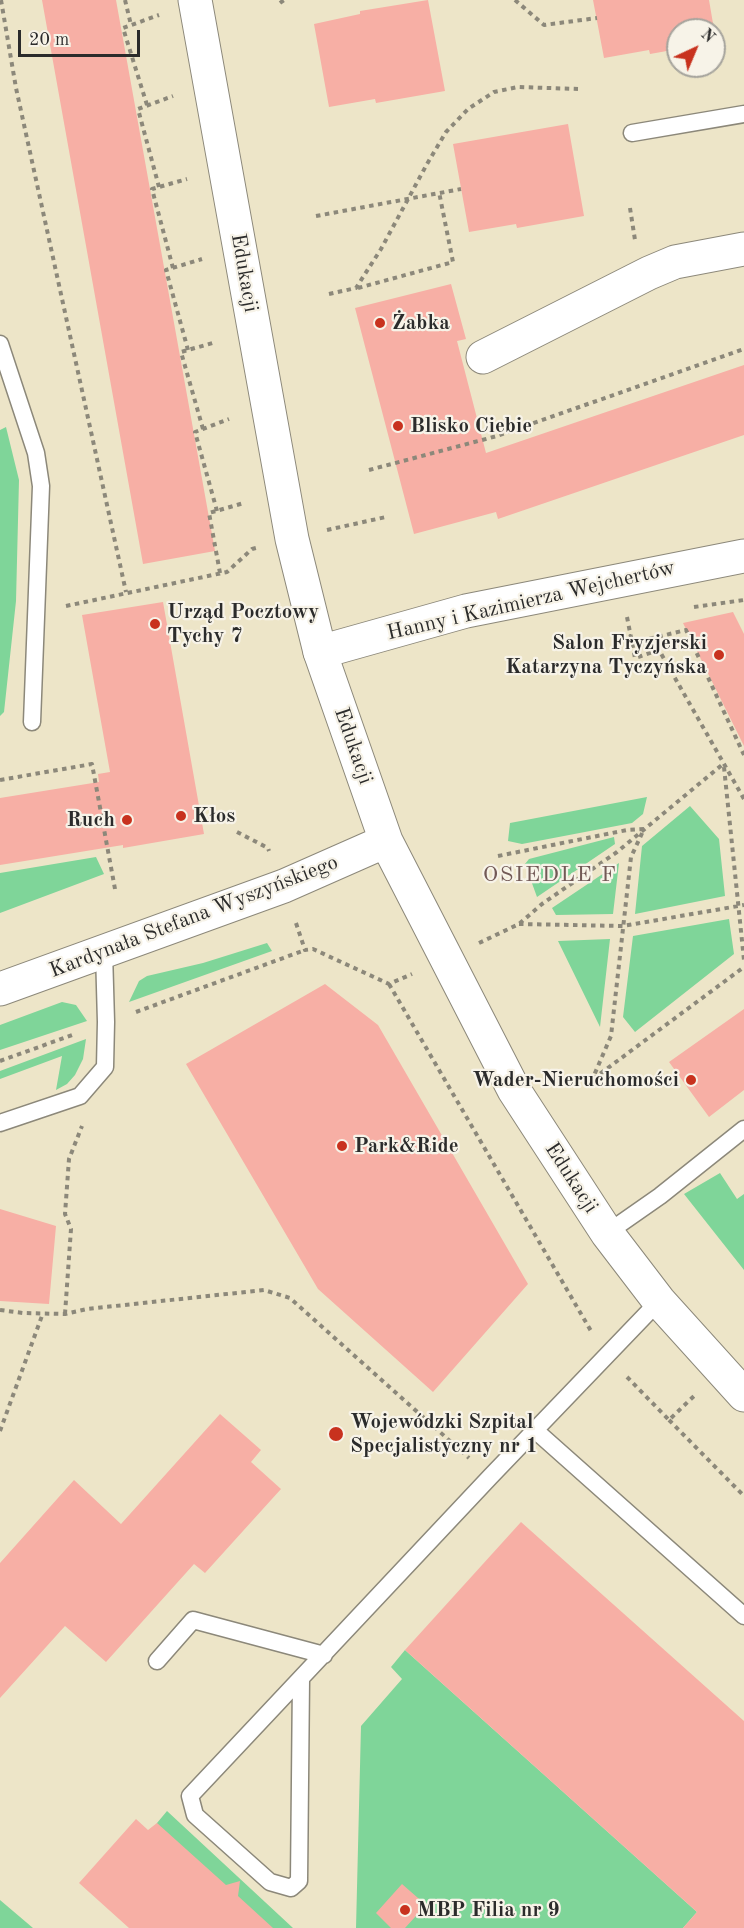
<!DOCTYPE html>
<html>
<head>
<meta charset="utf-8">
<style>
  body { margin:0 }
  #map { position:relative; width:744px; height:1928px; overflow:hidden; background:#ede5c8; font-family:"Old Standard TT",serif }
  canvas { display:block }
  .north { position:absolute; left:666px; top:18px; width:60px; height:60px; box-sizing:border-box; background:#f7f3e8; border:2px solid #a5a39c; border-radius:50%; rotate:44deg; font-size:16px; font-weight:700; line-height:24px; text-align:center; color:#2b2b2b }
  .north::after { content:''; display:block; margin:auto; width:21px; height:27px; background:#c8321e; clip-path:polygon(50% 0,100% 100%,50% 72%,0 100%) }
  .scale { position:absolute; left:18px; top:30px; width:122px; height:27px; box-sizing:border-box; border:3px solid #2b2b2b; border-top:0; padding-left:8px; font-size:18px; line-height:21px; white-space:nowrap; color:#2b2b2b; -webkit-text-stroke:4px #f7f3e8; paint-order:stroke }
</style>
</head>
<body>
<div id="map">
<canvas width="744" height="1928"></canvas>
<div class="north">N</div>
<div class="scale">20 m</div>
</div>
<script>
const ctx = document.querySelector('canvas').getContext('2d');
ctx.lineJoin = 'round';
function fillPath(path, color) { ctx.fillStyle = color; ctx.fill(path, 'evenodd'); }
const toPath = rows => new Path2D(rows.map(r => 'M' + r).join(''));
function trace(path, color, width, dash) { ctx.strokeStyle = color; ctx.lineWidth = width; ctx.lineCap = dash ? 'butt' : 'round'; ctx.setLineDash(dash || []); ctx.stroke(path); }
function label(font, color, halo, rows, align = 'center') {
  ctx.font = font + ' "Old Standard TT",serif'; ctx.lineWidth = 4.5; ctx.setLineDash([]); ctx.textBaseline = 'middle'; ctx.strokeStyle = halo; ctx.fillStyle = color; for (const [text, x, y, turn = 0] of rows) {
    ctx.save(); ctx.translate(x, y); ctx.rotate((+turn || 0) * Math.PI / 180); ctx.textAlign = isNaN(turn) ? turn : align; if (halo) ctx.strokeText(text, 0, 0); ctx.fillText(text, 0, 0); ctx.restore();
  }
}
fillPath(toPath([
  [6,427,19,480,16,601,4,712,0,716,0,430],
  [647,797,643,814,632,823,522,844,508,841,510,823],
  [690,806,719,839,725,896,635,914,642,846],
  [614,837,615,844,537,897,525,864,529,859],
  [96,857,104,874,0,913,0,873],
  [619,863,613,914,556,915,552,908],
  [729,919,734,954,635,1032,623,1017,633,936],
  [610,939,600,1027,558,941],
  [267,943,272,951,129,1002,139,981,147,976,203,963],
  [62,1002,76,1005,87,1021,0,1050,0,1025],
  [86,1039,83,1059,75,1075,67,1084,56,1090,62,1056,0,1079,0,1071],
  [720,1173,737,1199,744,1194,744,1270,684,1194],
  [405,1650,697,1912,683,1928,356,1928,361,1726,402,1679,391,1667],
  [167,1811,293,1928,242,1928,150,1843,157,1823],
  [0,1900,33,1928,0,1928]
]), '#7fd599');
fillPath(toPath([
  [42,0,116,0,215,551,143,564],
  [428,0,445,91,376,103,375,99,329,107,314,24,360,14,360,11],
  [593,0,709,0,716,41,714,41,714,30,678,30,678,49,650,54,649,50,604,58],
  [568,124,584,216,517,228,516,224,469,232,453,144],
  [451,284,466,339,457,341,486,453,744,365,744,435,498,519,496,512,414,534,355,308],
  [163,602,204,834,123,848,123,845,0,865,0,798,99,782,98,774,110,772,82,615],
  [733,612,744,634,744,746,683,623],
  [325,984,378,1025,528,1284,433,1392,318,1289,186,1064],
  [744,1009,744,1090,709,1117,669,1062],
  [0,1209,56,1226,49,1304,0,1301],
  [220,1414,261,1450,251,1462,281,1489,205,1573,194,1564,106,1662,65,1626,0,1698,0,1563,74,1480,121,1524],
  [521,1522,744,1721,744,1928,683,1928,697,1912,405,1650],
  [136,1819,148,1830,157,1823,226,1885,240,1881,238,1896,273,1928,129,1928,79,1883],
  [402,1884,426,1905,405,1928,391,1928,376,1913]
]), '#f7afa5');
const lane = toPath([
  [632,133,744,114],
  [0,344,36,453,41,486,32,722],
  [0,1123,80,1096,105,1067,106,1022,104,952],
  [607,1233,660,1196,744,1129],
  [536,1431,744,1616],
  [157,1661,193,1620,324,1655],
  [301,1679,299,1881,291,1888,270,1882,195,1815,190,1796,490,1477,659,1301]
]);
const street = toPath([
  [483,357,649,273,675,262,744,249],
  [320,652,466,611,744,556]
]);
const secondary = toPath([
  [195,0,292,539,320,652,386,841,514,1090,607,1233,659,1301,744,1395],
  [0,989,284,886,386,841]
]);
trace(lane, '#8c887a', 19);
trace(street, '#8c887a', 35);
trace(secondary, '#8c887a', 35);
trace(toPath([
  [1,0,16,88,126,592],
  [125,0,131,25],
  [515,0,544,25,597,18],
  [280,3,284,0],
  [147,105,123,28,159,15],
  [159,187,138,109,173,96],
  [630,208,635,240],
  [316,216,461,189],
  [173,268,152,189,187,179],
  [358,288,453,262,439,192],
  [329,294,356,288,381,249,427,164,446,132,468,109,494,92,518,87,578,89],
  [188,350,166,270,202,259],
  [203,429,181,352,216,342],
  [369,470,497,436,744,349],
  [217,511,195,432,229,419],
  [327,530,386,517],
  [220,573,209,513,244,503],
  [66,606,227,572,252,549,256,548],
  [694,607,744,600],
  [627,617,635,658,659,650,744,799],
  [620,637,631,636],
  [632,643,686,630,744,755],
  [724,767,744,960],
  [0,780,92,764,115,889],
  [237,832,268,848,269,851],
  [498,856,627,830,644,829,631,857,611,1036,592,1080],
  [296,923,305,950,313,949,389,984,412,974],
  [519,924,623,926,744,905],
  [479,943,519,924,542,904,617,852,723,764],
  [389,984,591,1331],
  [136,1012,305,950],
  [0,1061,75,1034],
  [593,1079,744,967],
  [0,1310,23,1313,65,1314,87,1309,264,1290,290,1298,469,1458],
  [65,1314,71,1229,65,1214,69,1159,82,1126],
  [627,1377,669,1420,694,1396],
  [669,1420,744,1496],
  [0,1431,43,1313]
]), '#8c887a', 4, [4.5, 4.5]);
trace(lane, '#fff', 16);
trace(street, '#fff', 33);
trace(secondary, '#fff', 33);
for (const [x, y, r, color] of [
  [380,323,6,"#c8321e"],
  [398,426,6,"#c8321e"],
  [155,624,6,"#c8321e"],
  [719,655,6,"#c8321e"],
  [181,816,6,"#c8321e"],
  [127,820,6,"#c8321e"],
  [691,1080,6,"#c8321e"],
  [342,1146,6,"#c8321e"],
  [336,1434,8,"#c8321e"],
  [405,1910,6,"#c8321e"]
]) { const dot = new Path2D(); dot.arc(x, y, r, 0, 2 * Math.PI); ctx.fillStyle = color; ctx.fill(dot); trace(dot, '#f7f3e8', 2); }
label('21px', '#2b2b2b', '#f7f3e8', [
  ["Edukacji",244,273,80],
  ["Hanny i Kazimierza Wejchertów",531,601,-13],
  ["Edukacji",353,746,71],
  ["Kardynała Stefana Wyszyńskiego",194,917,-21],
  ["Edukacji",571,1178,57]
]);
label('bold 21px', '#2b2b2b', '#f7f3e8', [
  ["Żabka",392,323],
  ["Blisko Ciebie",410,426],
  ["Urząd Pocztowy",167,612],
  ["Tychy 7",167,636],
  ["Salon Fryzjerski",707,643,"right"],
  ["Katarzyna Tyczyńska",707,667,"right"],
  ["Kłos",193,816],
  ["Ruch",115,820,"right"],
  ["Wader-Nieruchomości",679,1080,"right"],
  ["Park&Ride",354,1146],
  ["Wojewódzki Szpital",350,1422],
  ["Specjalistyczny nr 1",350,1446],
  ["MBP Filia nr 9",417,1910]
], 'left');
ctx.letterSpacing = '1.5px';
label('22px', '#725956', '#f7f3e8', [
  ["OSIEDLE F",550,875]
]);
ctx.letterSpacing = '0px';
</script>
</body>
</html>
